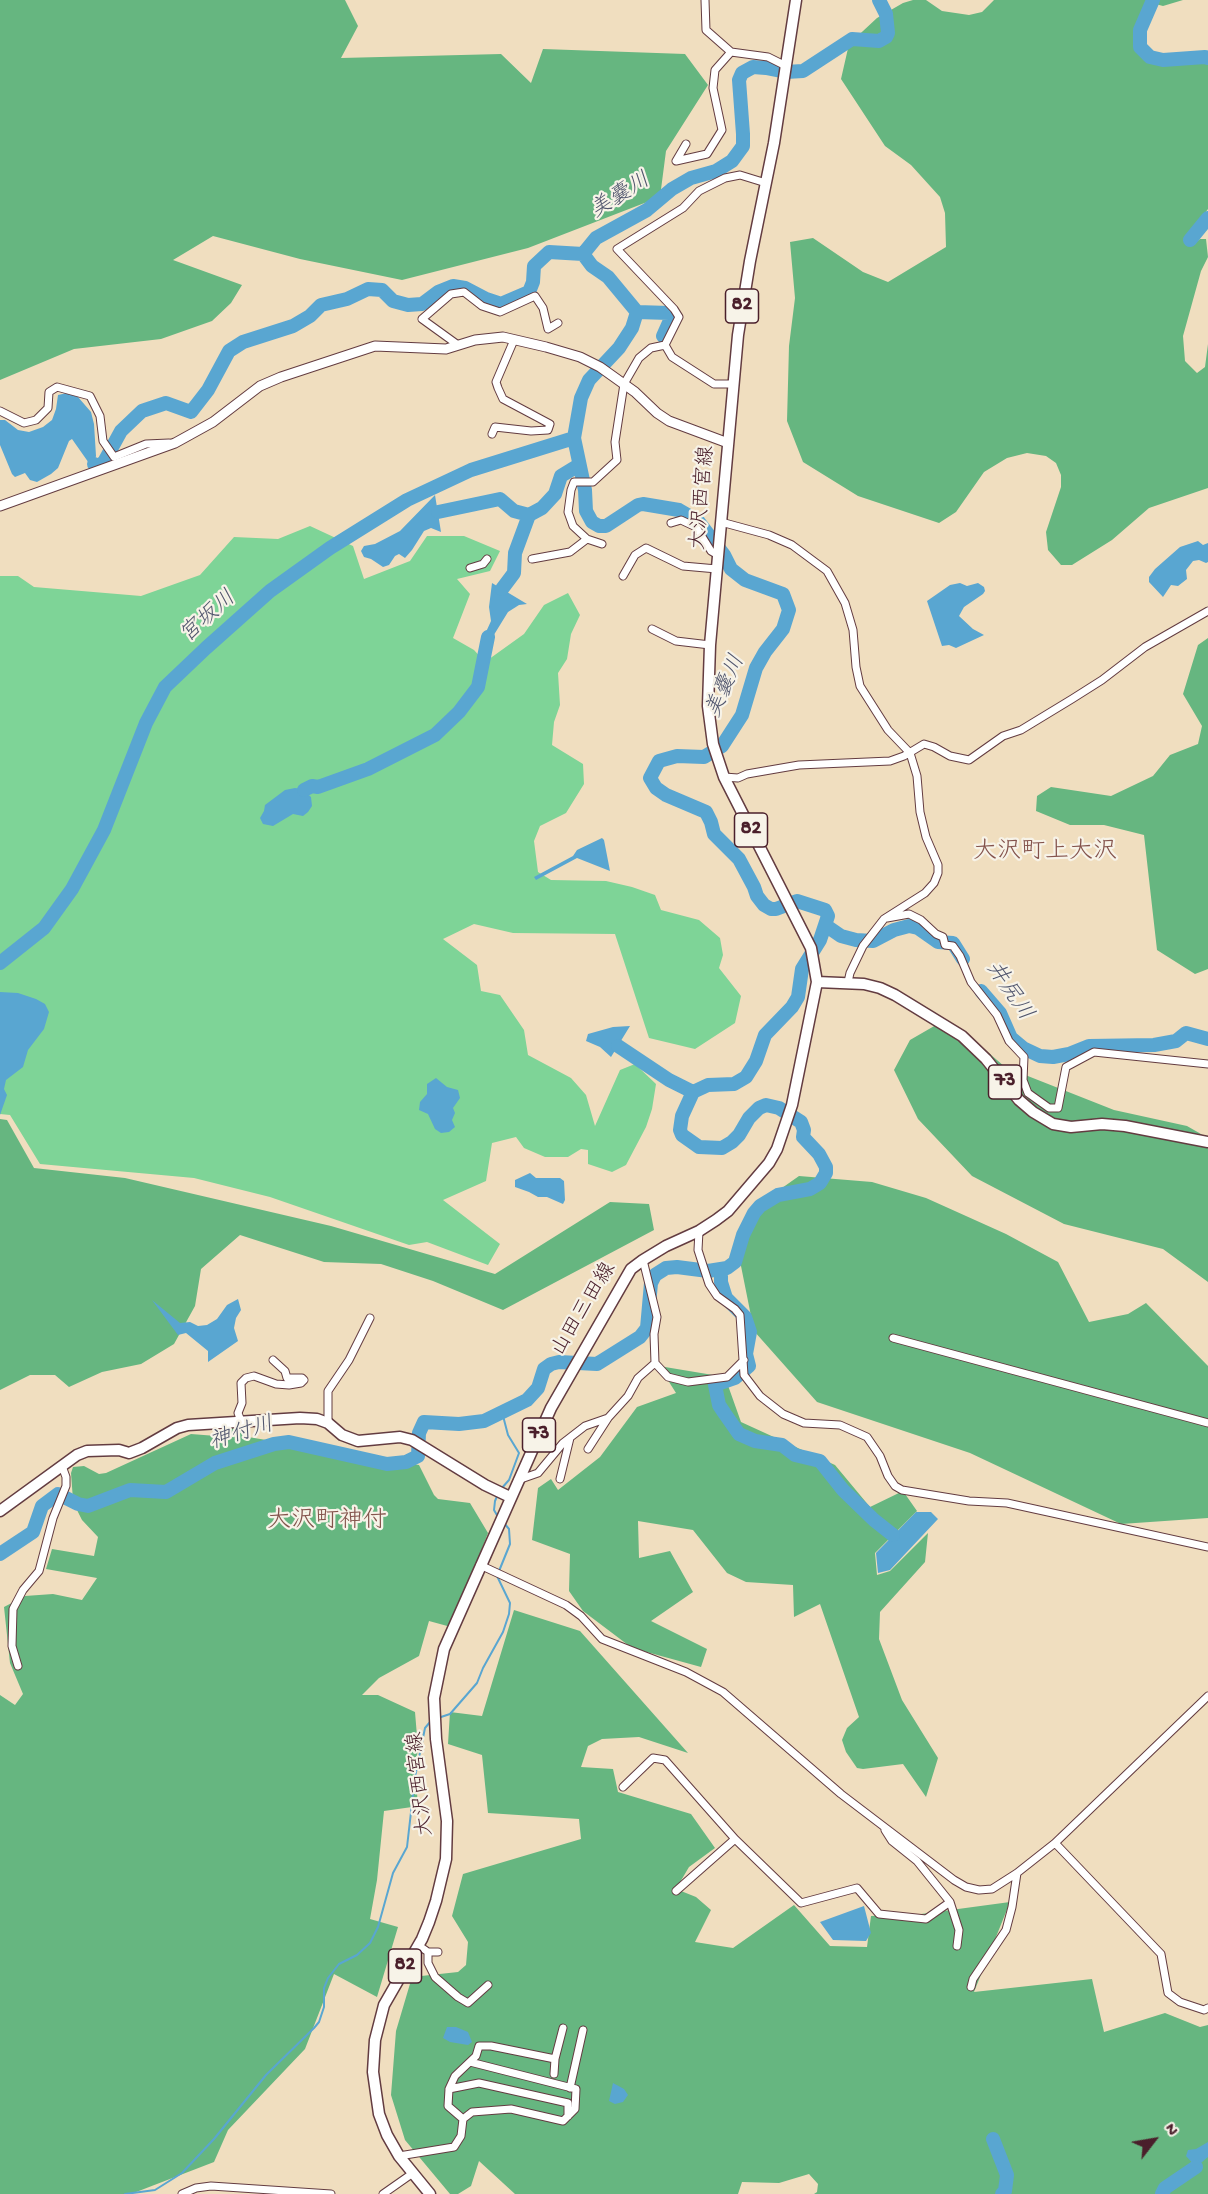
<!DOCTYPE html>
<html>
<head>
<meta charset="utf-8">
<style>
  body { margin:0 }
  #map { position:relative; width:1208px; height:2194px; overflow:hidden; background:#f0debf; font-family:"Gochi Hand",sans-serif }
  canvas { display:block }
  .north { position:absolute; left:1124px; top:2110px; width:60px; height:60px; -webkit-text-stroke:4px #f7f3e8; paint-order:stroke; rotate:59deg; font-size:16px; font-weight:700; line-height:24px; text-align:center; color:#4a1f2b }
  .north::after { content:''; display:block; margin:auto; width:21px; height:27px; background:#4a1f2b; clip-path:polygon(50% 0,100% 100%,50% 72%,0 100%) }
</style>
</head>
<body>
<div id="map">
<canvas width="1208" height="2194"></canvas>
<div class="north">N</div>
</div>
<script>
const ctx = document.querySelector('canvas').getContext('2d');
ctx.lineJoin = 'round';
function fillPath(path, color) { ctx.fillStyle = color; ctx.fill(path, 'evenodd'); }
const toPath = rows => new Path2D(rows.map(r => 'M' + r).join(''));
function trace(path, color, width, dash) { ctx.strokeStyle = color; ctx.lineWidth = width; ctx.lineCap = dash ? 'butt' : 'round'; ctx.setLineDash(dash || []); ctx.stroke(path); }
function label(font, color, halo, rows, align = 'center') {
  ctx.font = font + ' "Gochi Hand","Klee One",sans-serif'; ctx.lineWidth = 4.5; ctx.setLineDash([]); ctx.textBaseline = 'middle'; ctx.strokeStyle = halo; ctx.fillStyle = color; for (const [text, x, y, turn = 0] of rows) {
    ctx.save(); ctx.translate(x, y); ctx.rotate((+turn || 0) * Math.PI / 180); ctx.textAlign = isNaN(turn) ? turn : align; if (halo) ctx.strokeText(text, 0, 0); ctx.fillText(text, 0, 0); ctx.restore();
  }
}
fillPath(toPath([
  [310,526,353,546,364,579,410,561,427,536,464,536,500,551,490,571,457,579,470,594,453,638,474,650,485,662,524,634,544,605,568,593,580,615,571,634,567,659,558,673,560,705,554,722,552,745,583,764,584,784,566,813,540,826,534,841,538,872,551,880,606,881,632,887,655,895,661,910,699,920,720,938,723,955,719,968,741,996,735,1023,695,1049,649,1038,615,934,513,933,474,924,443,939,477,965,481,991,500,995,524,1030,528,1055,571,1078,586,1095,595,1126,620,1070,635,1064,656,1084,652,1109,646,1127,626,1165,612,1172,588,1164,588,1150,581,1149,568,1157,545,1157,524,1148,516,1137,492,1143,486,1181,443,1200,500,1244,488,1265,427,1242,409,1245,270,1197,194,1178,40,1164,10,1115,0,1114,0,576,18,576,34,587,141,596,200,575,234,537,278,539]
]), '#7ed497');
fillPath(toPath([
  [0,0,345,0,358,26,341,58,501,54,531,83,543,49,685,54,708,85,666,151,660,197,528,248,402,280,300,259,213,236,173,260,242,285,231,303,212,321,161,339,74,349,0,380],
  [913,0,926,0,942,11,969,15,982,12,994,0,1183,0,1163,6,1148,2,1139,25,1137,47,1147,59,1161,62,1208,58,1208,209,1185,239,1185,244,1192,245,1200,239,1206,239,1208,257,1201,271,1183,336,1185,361,1197,373,1205,367,1208,344,1208,488,1149,508,1112,540,1072,565,1061,565,1048,550,1046,532,1061,487,1061,475,1056,463,1046,456,1027,453,1007,458,984,472,956,512,939,523,858,496,803,462,787,421,789,346,795,298,790,242,813,238,863,272,888,282,946,247,945,213,940,197,911,165,885,146,841,79,849,44,877,18,903,3],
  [1208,638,1208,969,1195,974,1157,950,1144,835,1104,825,1070,825,1036,811,1037,796,1051,787,1111,796,1153,776,1170,755,1198,744,1202,726,1183,694,1198,645],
  [936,1025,975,1041,1005,1067,1114,1110,1187,1126,1208,1138,1208,1282,1163,1249,1064,1224,972,1176,918,1119,894,1070,910,1040],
  [0,1119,7,1120,34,1168,125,1178,331,1226,495,1274,610,1202,649,1204,654,1230,503,1310,433,1281,381,1264,324,1262,240,1235,201,1269,195,1306,174,1344,141,1364,102,1372,69,1387,55,1375,30,1375,0,1390],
  [799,1176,872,1182,926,1198,1006,1234,1058,1262,1089,1322,1128,1314,1146,1303,1208,1366,1208,1518,1121,1524,970,1453,817,1402,754,1331,739,1256,755,1207],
  [659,1366,725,1377,741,1422,835,1465,870,1507,903,1491,917,1511,875,1553,877,1575,890,1571,928,1533,925,1562,880,1612,879,1639,902,1700,938,1758,926,1797,903,1764,863,1769,857,1768,846,1752,842,1740,847,1728,859,1717,820,1604,794,1617,793,1585,746,1582,727,1573,693,1530,638,1521,639,1558,670,1551,693,1592,651,1621,707,1649,701,1667,632,1648,583,1611,569,1591,570,1554,532,1540,538,1488,551,1479,558,1490,600,1457,637,1407,676,1393],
  [231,1426,241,1426,248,1437,419,1465,434,1495,438,1499,470,1503,488,1533,451,1627,429,1621,419,1656,379,1678,362,1695,378,1695,415,1712,418,1748,414,1777,419,1806,384,1811,377,1880,370,1919,398,1927,377,1997,334,1974,305,2049,228,2130,214,2162,131,2194,0,2194,0,1695,15,1705,23,1694,10,1663,4,1607,25,1596,53,1594,82,1600,97,1578,46,1569,52,1549,94,1556,98,1537,82,1520,77,1510,73,1500,71,1473,73,1467,84,1466,99,1474,106,1473,191,1434,229,1437],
  [514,1610,580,1631,688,1753,639,1737,602,1739,588,1746,581,1767,613,1769,618,1792,691,1814,715,1848,689,1867,676,1889,696,1897,711,1910,695,1942,733,1948,794,1905,830,1946,867,1947,871,1916,921,1914,1010,1902,974,1992,1092,1979,1104,2032,1165,2013,1200,2027,1208,2025,1208,2194,814,2194,817,2192,818,2184,809,2174,779,2183,742,2182,738,2194,515,2194,479,2161,471,2186,458,2194,450,2194,405,2140,391,2095,396,2031,412,1977,458,1972,466,1965,468,1942,452,1916,463,1874,581,1839,579,1819,488,1813,482,1755,448,1744,450,1712,482,1716]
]), '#66b680');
fillPath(toPath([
  [67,393,78,397,91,412,94,424,96,456,94,464,91,466,72,439,69,441,58,468,51,474,37,482,30,480,25,473,15,477,12,474,0,445,0,420,5,420,18,430,29,432,43,427,52,420,56,409,58,395],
  [435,495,441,532,431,528,424,531,412,550,405,558,399,554,395,556,389,565,383,567,371,559,364,557,361,551,364,546,375,544,400,531],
  [1198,541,1203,545,1208,543,1208,562,1206,563,1199,560,1193,561,1186,570,1187,579,1178,586,1171,585,1163,597,1149,582,1149,577,1155,569,1180,547],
  [492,583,527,604,519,605,508,612,492,638,488,637,486,632,491,621,489,607],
  [960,583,967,586,978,583,984,587,985,591,983,594,964,607,959,616,973,629,984,635,956,648,949,645,942,646,927,601,950,585],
  [295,788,302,789,311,797,312,806,308,812,303,816,293,814,273,826,263,824,260,818,264,811,265,805,285,790],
  [602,838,604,840,610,871,577,858,536,880,534,877,573,856,577,850],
  [0,992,18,993,36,999,45,1004,49,1012,44,1029,28,1050,23,1067,6,1080,4,1089,7,1095,0,1115],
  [630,1026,611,1057,600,1047,586,1041,588,1034,613,1027],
  [436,1078,447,1087,458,1090,460,1098,453,1108,455,1113,452,1120,455,1127,449,1132,441,1133,435,1129,428,1114,419,1110,420,1102,427,1094,427,1084],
  [530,1173,536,1178,560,1178,564,1181,565,1200,563,1204,547,1197,538,1197,529,1192,515,1187,515,1180],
  [238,1299,241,1310,236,1318,234,1328,238,1341,208,1362,208,1351,186,1333,178,1335,152,1300,180,1323,190,1322,198,1326,207,1325,217,1319,227,1305],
  [916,1512,931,1512,938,1519,890,1570,878,1573,876,1553],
  [864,1906,871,1933,866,1941,833,1940,820,1922],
  [447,2027,456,2027,468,2032,472,2042,468,2045,450,2042,443,2038],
  [613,2083,624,2089,628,2095,623,2102,615,2104,609,2101],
  [1208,2142,1208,2157,1196,2167,1186,2156,1188,2150,1196,2149]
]), '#59a6d1');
trace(toPath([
  [501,1489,509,1480,519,1453,508,1435,502,1412],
  [498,1517,494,1510,495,1501,498,1494],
  [438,1718,450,1714,477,1683,483,1668,503,1632,509,1614,510,1603,497,1576,510,1544,509,1529,504,1523],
  [125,2194,155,2190,182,2173,214,2139,266,2075,314,2028,319,2022,324,2007,324,1988,328,1978,339,1964,357,1955,370,1943,378,1927,393,1873,407,1847,415,1777,425,1728,430,1722]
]), '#59a6d1', 2);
trace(toPath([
  [1153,0,1140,30,1140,47,1150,57,1163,60,1205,57,1208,58],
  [1190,240,1208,218],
  [637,312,669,313,671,318,663,336],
  [94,464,97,467,104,462,121,431,142,411,166,403,191,412,208,390,229,351,243,342,293,326,310,316,321,305,347,299,368,289,382,290,393,301,408,305,422,304,438,292,453,286,465,288,486,299,501,304,529,292,533,282,534,266,549,252,583,254],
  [438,512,500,499,514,511,529,515],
  [502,589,514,573,515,553,529,515,542,508,555,494,561,476,579,465],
  [304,790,312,786,318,787,368,769,435,735,459,712,478,687,488,637],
  [825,925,841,936,856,940,873,941,894,930,909,926,918,928,938,942,953,943,963,959],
  [0,963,44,928,72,889,104,830,146,723,165,687,206,648,270,591,330,548,407,500,471,470,574,438],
  [981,991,1000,1013,1011,1038,1023,1048,1040,1056,1053,1057,1069,1054,1089,1046,1154,1045,1176,1041,1186,1033,1208,1039],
  [618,1046,669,1080,693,1092],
  [721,1269,721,1282,726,1298,745,1317,750,1332,746,1354,749,1366,735,1378,715,1385,719,1405,725,1414,739,1434,755,1441,782,1445,795,1455,820,1461,843,1490,874,1520,893,1535],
  [0,1554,33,1532,42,1506,58,1494,78,1504,88,1506,130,1490,166,1492,215,1463,274,1444,289,1442,387,1464,406,1462,418,1456,419,1433,424,1422,459,1424,484,1421,527,1400,538,1388,544,1369,551,1364,559,1362,597,1364,640,1337,647,1328,651,1283,655,1275,666,1268,677,1267,708,1271,727,1268,735,1262,743,1235,754,1213,760,1206,778,1195,810,1189,820,1183,826,1173,826,1167,819,1154,803,1137,804,1130,801,1122,779,1108,766,1105,759,1108,749,1118,739,1135,732,1142,722,1148,699,1147,682,1135,680,1130,682,1116,693,1092,708,1085,734,1084,746,1077,756,1061,765,1035,792,1007,798,997,802,969,820,940,828,916,825,910,797,901,776,909,771,909,764,905,757,896,754,887,739,859,714,834,711,822,706,812,666,795,656,788,650,778,659,761,677,756,704,757,722,746,742,715,756,668,765,652,783,629,789,610,783,594,745,580,731,569,724,555,698,521,679,510,643,504,638,505,606,526,599,526,592,522,586,511,585,490,574,438,581,398,589,380,619,348,632,328,637,312,608,277,592,266,583,254,596,238,647,210,672,189,691,178,716,171,732,161,743,146,743,134,739,80,742,73,753,67,766,68,786,72,803,71,852,39,879,41,886,37,888,33,886,14,879,0],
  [993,2139,1007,2175,1005,2191,1002,2194],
  [1162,2194,1165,2188,1196,2167]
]), '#59a6d1', 14);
const street = toPath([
  [705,0,706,30,731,52,768,57,786,66],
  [686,144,676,161,707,154,722,130,713,88,715,70,731,52],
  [458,345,422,319,451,294,464,292,482,306,500,312,535,296,543,308,548,329,558,323],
  [665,345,679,317,674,309,617,249,683,208,699,191,725,178,740,175,766,183],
  [0,411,24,423,36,420,48,408,49,392,57,387,90,396,100,416,103,441,114,457,146,444,169,443],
  [492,434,495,427,531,431,548,430,550,424,503,399,498,388,496,382,514,340],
  [721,522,769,535,792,545,827,571,845,603,853,630,856,667,860,686,888,730,910,753,917,776,920,812,926,837,938,865,938,873,934,883,925,893,884,919,863,946,850,973,848,982],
  [671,523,681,520,696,527,711,551,718,555],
  [587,539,602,544],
  [532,559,570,552,587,539,573,526,568,512,571,490,574,482,593,482,617,460,615,442,624,384,639,358,651,348,665,345,672,357,714,384,733,384],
  [470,568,483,564,487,559],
  [623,576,635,555,646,548,683,566,717,569],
  [652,629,676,641,710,645],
  [724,777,738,778,747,774,799,765,890,761,904,756,924,744,934,747,950,756,969,760,1003,736,1021,730,1072,699,1102,680,1145,647,1208,611],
  [887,918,909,914,921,920,936,934,943,937,945,945,953,946,960,956,971,982,997,1015,1009,1041,1024,1057,1023,1080,1028,1093,1049,1108,1058,1108,1066,1067,1094,1052,1208,1064],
  [699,1231,698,1250,709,1284,717,1296,735,1309,740,1315,744,1375,760,1396,783,1414,804,1423,840,1425,867,1437,880,1456,888,1476,895,1486,902,1490,969,1501,1007,1503,1208,1547],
  [643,1260,657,1317,654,1334,655,1363,668,1377,688,1382,727,1377,744,1360],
  [893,1338,1208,1423],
  [241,1421,238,1413,242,1403,241,1383,246,1378,254,1376,276,1384,289,1385,301,1383,304,1380,302,1378,287,1378,285,1371,273,1360],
  [328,1423,328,1391,349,1360,370,1318],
  [588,1449,608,1418],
  [560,1479,570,1438],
  [518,1480,538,1473,563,1443,585,1426,608,1418,628,1396,638,1378,655,1363],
  [480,1565,566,1605,581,1616,602,1639,686,1672,723,1692,841,1794,954,1880,966,1887,979,1890,992,1889,1017,1873,1055,1843],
  [18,1666,12,1646,13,1609,23,1590,39,1571,53,1518,66,1486,66,1477,62,1466],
  [1208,1696,1055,1843,1161,1954,1168,1993,1180,2002,1204,2010,1208,2008],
  [623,1787,653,1758,665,1760,735,1839,676,1891],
  [735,1839,801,1903,857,1888,879,1914,926,1919,950,1902,917,1861,892,1841,885,1830],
  [950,1902,959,1930,957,1946],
  [418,1945,428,1952,438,1952],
  [428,1952,428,1963,435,1977,458,1997,468,2003,488,1985],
  [971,1987,973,1979,1006,1930,1012,1907,1017,1873],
  [554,2074,555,2059],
  [570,2088,583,2030],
  [449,2089,455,2076,476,2056,479,2046,491,2046,555,2059,563,2028],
  [463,2119,448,2106,449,2089,479,2083,568,2103,568,2116],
  [399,2156,454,2147,461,2136,463,2119,472,2112,511,2109,563,2121,575,2109,576,2089,470,2062],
  [182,2194,196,2188,211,2186,331,2194],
  [383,2194,413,2173]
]);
const secondary = toPath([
  [0,506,175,443,213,422,260,386,281,377,375,346,446,349,475,340,503,337,546,347,580,357,600,367,635,392,657,413,669,421,728,443]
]);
const primary = toPath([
  [817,982,864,984,880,988,895,995,962,1036,986,1059,1019,1100,1033,1112,1053,1124,1071,1127,1102,1124,1125,1126,1208,1142],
  [0,1511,77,1455,87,1451,119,1450,129,1453,142,1448,177,1428,188,1425,300,1418,317,1419,328,1423,342,1435,358,1441,400,1437,412,1440,485,1485,510,1497],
  [430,2194,399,2156,387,2135,379,2114,373,2072,375,2040,384,2005,422,1939,429,1922,436,1901,446,1859,447,1821,436,1739,434,1698,444,1649,551,1408,631,1269,643,1260,666,1246,699,1231,716,1220,728,1211,769,1163,777,1149,792,1105,817,982,811,948,724,777,713,744,708,706,710,645,738,335,750,261,774,143,796,0]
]);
trace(street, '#633c41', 9);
trace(secondary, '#633c41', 11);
trace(primary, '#633c41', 13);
trace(street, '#fff', 7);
trace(secondary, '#fff', 9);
trace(primary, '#fff', 10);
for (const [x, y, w] of [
  [742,306,33],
  [751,830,33],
  [1005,1082,33],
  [539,1435,33],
  [405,1966,33]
]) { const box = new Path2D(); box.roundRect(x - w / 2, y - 17, w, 34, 4.5); ctx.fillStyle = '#f7f3e8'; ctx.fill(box); trace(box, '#4a1f2b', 1.5); }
label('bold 20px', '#4a1f2b', null, [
  ["82",742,306],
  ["82",751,830],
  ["73",1005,1082],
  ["73",539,1435],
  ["82",405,1966]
]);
label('21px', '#4a1f2b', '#f7f3e8', [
  ["大沢西宮線",704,498,-85],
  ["山田三田線",585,1310,-59],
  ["大沢西宮線",422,1784,-96]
]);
label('italic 22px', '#50556d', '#f7f3e8', [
  ["美嚢川",621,197,-32],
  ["宮坂川",209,618,-42],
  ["美嚢川",727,687,-66],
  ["井尻川",1008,992,56],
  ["神付川",242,1435,-17]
]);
label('24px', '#84534c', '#f7f3e8', [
  ["大沢町上大沢",1045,853],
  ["大沢町神付",327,1522]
]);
</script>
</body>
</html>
